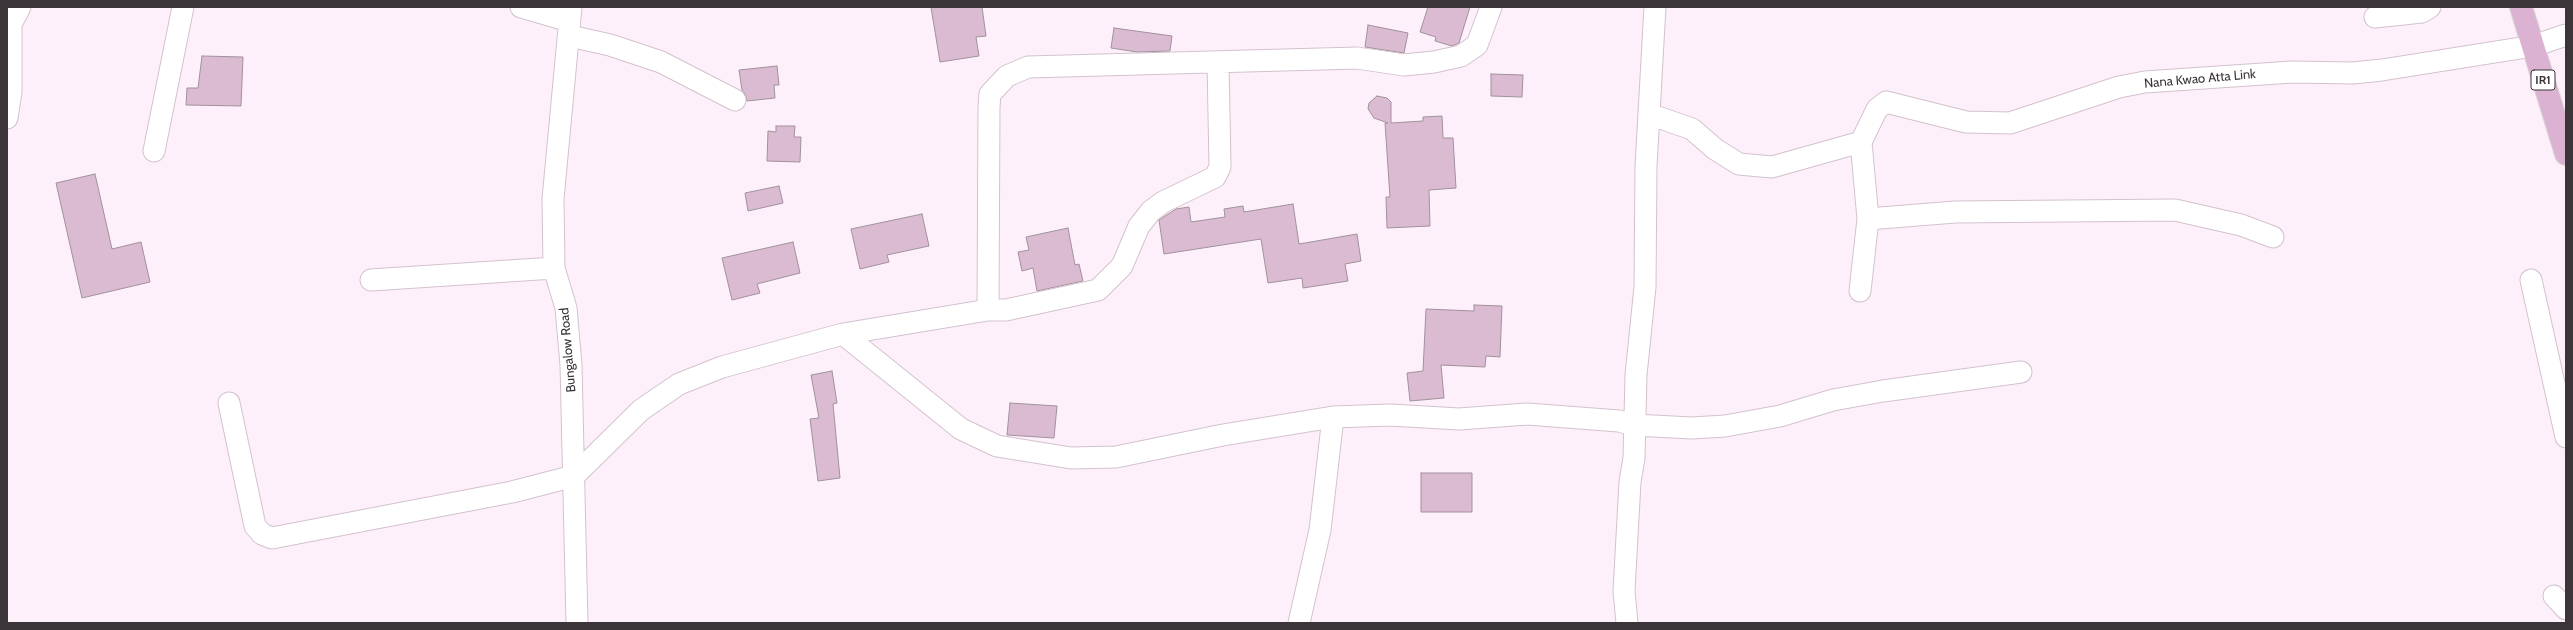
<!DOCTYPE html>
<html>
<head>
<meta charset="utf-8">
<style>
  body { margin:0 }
  #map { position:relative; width:2573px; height:630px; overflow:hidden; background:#fef0fa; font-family:Cabin,sans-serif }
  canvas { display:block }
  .frame { position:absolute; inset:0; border:8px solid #3b3539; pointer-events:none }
</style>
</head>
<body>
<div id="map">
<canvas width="2573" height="630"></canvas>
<div class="frame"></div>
</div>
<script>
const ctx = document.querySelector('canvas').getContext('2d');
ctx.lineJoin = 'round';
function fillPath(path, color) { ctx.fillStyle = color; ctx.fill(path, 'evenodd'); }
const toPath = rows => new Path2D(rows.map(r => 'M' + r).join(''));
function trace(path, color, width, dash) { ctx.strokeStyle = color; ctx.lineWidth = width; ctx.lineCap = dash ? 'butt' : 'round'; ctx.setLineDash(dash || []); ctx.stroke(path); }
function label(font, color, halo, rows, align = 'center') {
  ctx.font = font + ' Cabin,sans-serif'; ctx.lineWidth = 3; ctx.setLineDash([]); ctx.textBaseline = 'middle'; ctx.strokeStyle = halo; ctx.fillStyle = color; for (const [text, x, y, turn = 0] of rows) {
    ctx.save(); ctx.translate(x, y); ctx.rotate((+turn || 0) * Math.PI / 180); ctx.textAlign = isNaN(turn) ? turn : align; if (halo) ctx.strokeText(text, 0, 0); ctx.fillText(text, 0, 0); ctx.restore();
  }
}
const building = toPath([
  [931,7,982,7,986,36,976,37,979,56,940,62,931,7],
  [1428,7,1470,7,1459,43,1452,46,1435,41,1436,37,1420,32,1428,7],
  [1368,25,1408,33,1404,53,1365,47,1368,25],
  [1114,28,1172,36,1170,51,1137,52,1111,48,1114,28],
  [202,56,243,57,241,106,186,105,187,88,198,88,202,56],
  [777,66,779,85,774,85,775,98,747,101,745,94,742,90,739,70,777,66],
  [1491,74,1523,75,1522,97,1491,96,1491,74],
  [1377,96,1387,98,1391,102,1391,123,1423,121,1423,117,1442,116,1443,138,1453,138,1456,188,1429,190,1430,226,1387,228,1386,197,1390,197,1385,123,1388,123,1374,118,1368,109,1369,103,1377,96],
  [776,126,795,126,794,137,801,137,800,162,767,161,768,131,776,132,776,126],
  [95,174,112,249,141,242,150,282,82,298,56,183,95,174],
  [779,186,783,203,748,211,745,193,779,186],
  [1293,204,1299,244,1357,234,1361,261,1345,264,1348,281,1303,288,1302,278,1268,283,1261,239,1164,254,1159,220,1176,209,1189,207,1191,222,1225,217,1224,209,1243,206,1244,212,1293,204],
  [922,214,929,246,887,255,889,262,860,269,851,229,922,214],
  [1068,228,1075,265,1079,264,1083,281,1037,291,1033,268,1022,271,1018,252,1029,250,1026,237,1068,228],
  [793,242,800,273,757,284,760,293,732,300,722,258,793,242],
  [1474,305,1502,306,1500,357,1486,356,1485,367,1441,365,1444,398,1410,401,1407,373,1423,371,1426,309,1474,311,1474,305],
  [832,371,837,403,833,404,840,478,818,481,810,419,819,418,811,375,832,371],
  [1010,403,1057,406,1054,438,1007,435,1010,403],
  [1421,473,1472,473,1472,512,1421,512,1421,473]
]);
fillPath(building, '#dbbbd2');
trace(building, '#a0919c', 1);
const minor = toPath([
  [521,7,569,21],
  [571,7,553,199,554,268,566,308,571,365,577,623],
  [2375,17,2422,12,2430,7],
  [570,36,610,45,661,62,735,100],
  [1649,114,1692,129,1715,149,1739,164,1772,167,1861,142],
  [7,118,11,92,11,24,20,7],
  [154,151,183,7],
  [2273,237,2241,225,2175,210,1955,212,1868,219,1861,142,1877,109,1886,102,1966,122,2010,123,2119,87,2145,82,2292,72,2353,73,2382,70,2533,46,2566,35],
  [371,280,554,268],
  [2531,280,2566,437],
  [1860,291,1868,219],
  [988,310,1006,310,1098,290,1122,266,1139,226,1151,211,1163,202,1215,177,1220,167,1218,62],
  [843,334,961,429,997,446,1071,458,1116,457,1223,435,1333,417,1390,415,1459,419,1527,414,1619,421,1634,425,1692,428,1725,426,1780,416,1833,400,1883,391,2021,372],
  [229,403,255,526,262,534,272,538,512,492,574,476,641,410,679,384,722,367,843,334,988,310,989,107,990,94,1007,76,1028,67,1357,58,1404,65,1434,62,1461,56,1477,45,1491,7],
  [2554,596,2566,609],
  [1299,623,1320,530,1333,417],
  [1627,623,1624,591,1630,482,1634,458,1636,375,1645,287,1646,166,1655,7]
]);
const primary = toPath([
  [2521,7,2566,154]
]);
trace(minor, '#d3c2ce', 23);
trace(primary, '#d8d7d7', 24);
trace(minor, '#fff', 21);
trace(primary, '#dcb2d2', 22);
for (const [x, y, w] of [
  [2543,80,24]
]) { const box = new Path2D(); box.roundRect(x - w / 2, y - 10, w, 20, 3); ctx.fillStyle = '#fff'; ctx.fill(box); trace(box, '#3b3539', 1); }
label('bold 12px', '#3b3539', null, [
  ["IR1",2543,80]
]);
label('13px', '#3b3539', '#fff', [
  ["Nana Kwao Atta Link",2200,79,-5],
  ["Bungalow Road",568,350,-95]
]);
</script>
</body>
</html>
